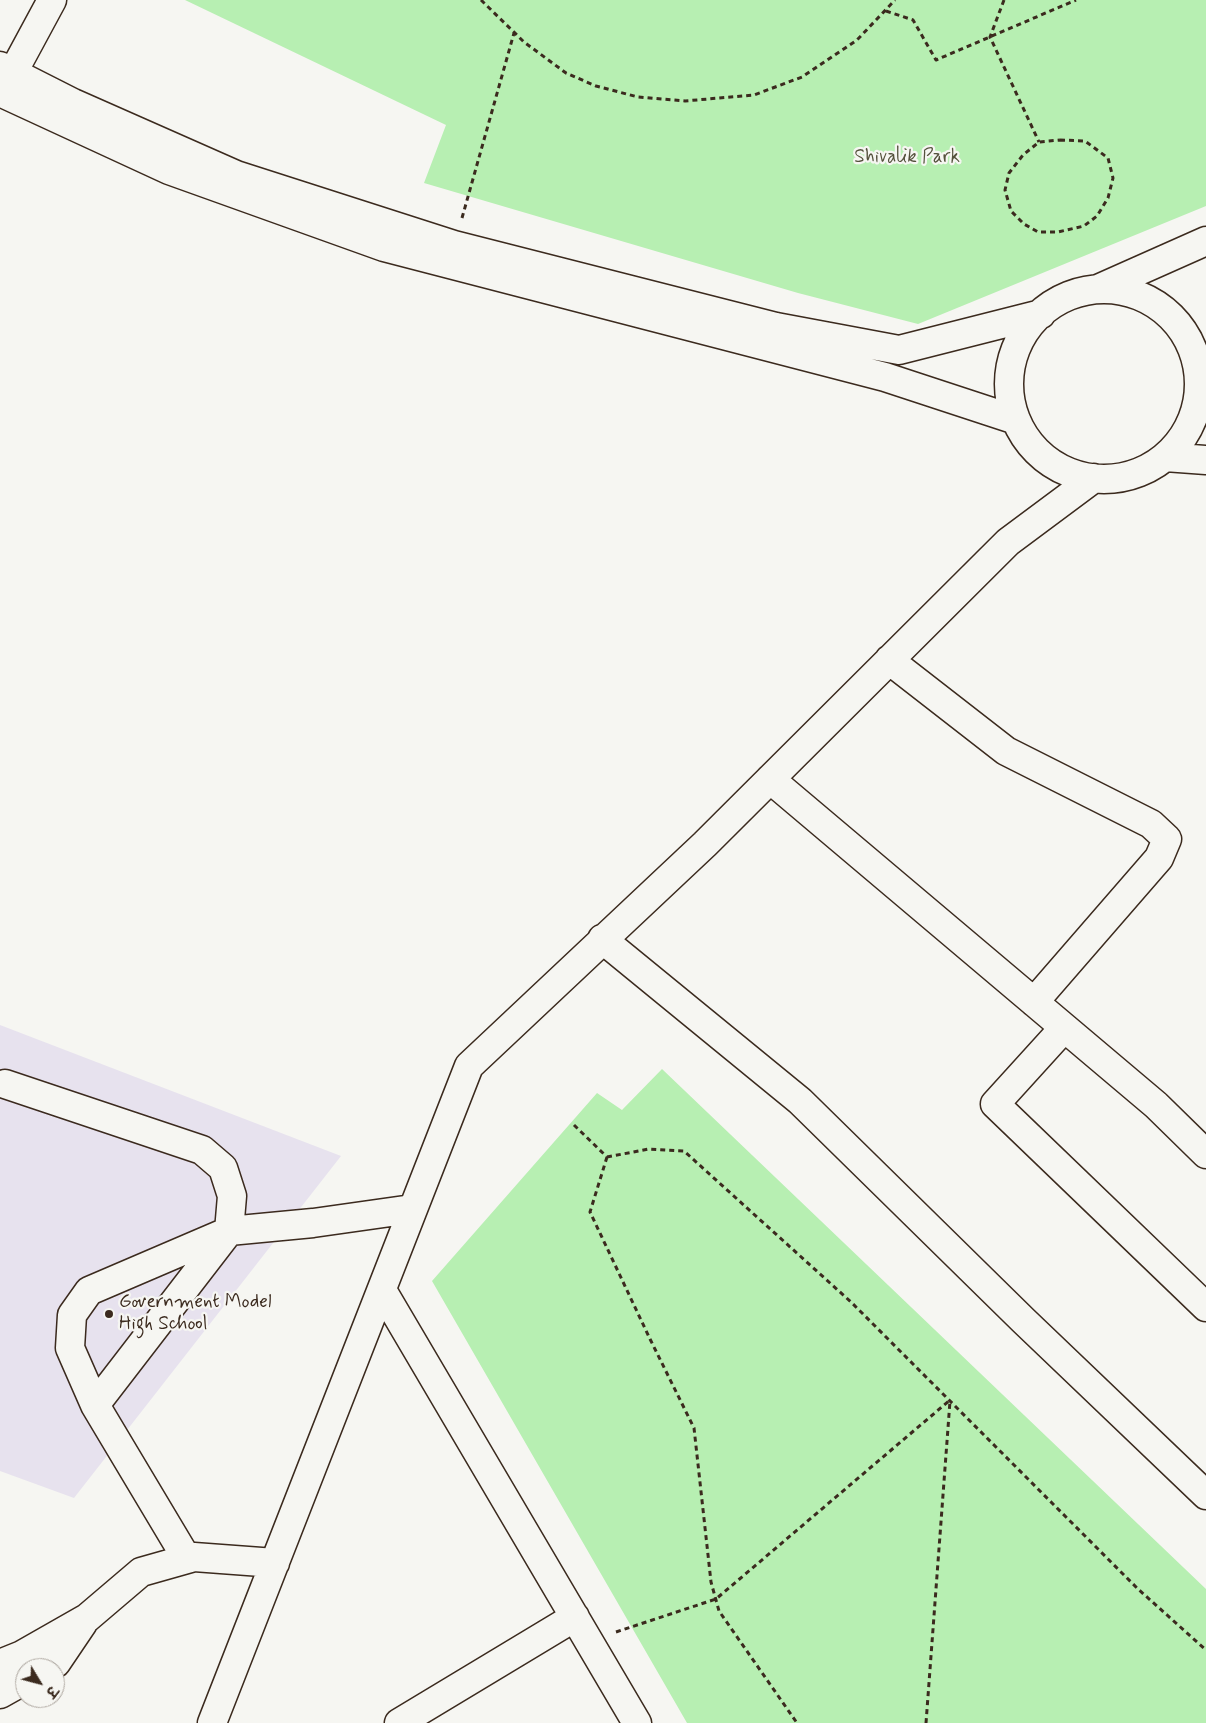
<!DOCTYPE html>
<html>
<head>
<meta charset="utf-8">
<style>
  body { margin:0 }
  #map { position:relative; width:1206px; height:1723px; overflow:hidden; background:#f6f6f2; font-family:Mynerve,"Playpen Sans Deva",sans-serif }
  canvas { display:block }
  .north { position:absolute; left:15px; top:1658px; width:50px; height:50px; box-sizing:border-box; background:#f6f6f2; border:1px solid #aba49d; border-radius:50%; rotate:127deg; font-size:14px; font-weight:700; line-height:20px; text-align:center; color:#3b2a1e }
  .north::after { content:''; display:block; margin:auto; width:18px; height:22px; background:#3b2a1e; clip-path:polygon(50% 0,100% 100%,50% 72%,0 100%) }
</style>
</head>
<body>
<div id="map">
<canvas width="1206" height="1723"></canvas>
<div class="north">उ</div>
</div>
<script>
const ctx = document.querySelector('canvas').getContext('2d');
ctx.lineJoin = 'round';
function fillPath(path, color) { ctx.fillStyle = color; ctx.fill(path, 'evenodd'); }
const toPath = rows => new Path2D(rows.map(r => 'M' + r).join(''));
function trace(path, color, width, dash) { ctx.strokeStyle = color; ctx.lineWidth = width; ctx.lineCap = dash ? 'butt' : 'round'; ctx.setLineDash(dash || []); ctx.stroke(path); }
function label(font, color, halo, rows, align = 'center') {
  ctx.font = font + ' Mynerve,sans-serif'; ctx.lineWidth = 4.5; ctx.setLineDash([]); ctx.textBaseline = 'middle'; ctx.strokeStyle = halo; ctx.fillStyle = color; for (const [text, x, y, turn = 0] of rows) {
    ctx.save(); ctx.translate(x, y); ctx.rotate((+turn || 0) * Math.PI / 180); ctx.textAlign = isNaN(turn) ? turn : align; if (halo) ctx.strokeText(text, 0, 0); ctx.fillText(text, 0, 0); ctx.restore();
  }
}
fillPath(toPath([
  [0,1025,341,1156,74,1498,0,1471]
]), '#e7e2ee');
fillPath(toPath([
  [185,0,1206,0,1206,206,918,324,798,293,424,183,446,125],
  [662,1069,1206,1589,1206,1723,687,1723,432,1281,597,1093,622,1110]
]), '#b7efb2');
const minor = toPath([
  [0,66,73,103,236,175,454,245,776,327,899,350,1041,314],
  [4,89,52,0],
  [0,92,169,170,384,247,885,377,1016,420],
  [1098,289,1206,241],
  '1009 384a95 95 0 1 1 190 0a95 95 0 1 1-190 0Z',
  [1165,457,1206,460],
  [889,660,1006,751,1151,824,1167,839,1159,858,1034,1002],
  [770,779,1156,1105,1206,1154],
  [602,939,800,1101,1023,1320,1206,1495],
  [1064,1028,995,1104,1206,1307],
  [5,1084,202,1150,223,1168,232,1196,229,1231,89,1291,72,1315,70,1348,95,1405,187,1559],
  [382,1290,637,1723],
  [95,1405,229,1231,313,1223,412,1209],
  [0,1664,22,1655,87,1618,141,1572,194,1557,275,1563],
  [47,1668,56,1663,83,1623],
  [0,1694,25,1680],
  [212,1723,469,1066,705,844,1008,542,1094,478],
  [399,1723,575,1617]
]);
trace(minor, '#3b2a1e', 31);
trace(toPath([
  [481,0,524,42,566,73,596,86,638,97,685,101,754,95,802,77,857,40,895,0],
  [1004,0,990,37,1039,142],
  [886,11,913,20,936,60,1076,0],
  [1060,140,1085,141,1108,158,1113,178,1108,198,1097,216,1084,226,1058,232,1038,232,1024,224,1011,211,1005,190,1009,173,1023,155,1039,142,1060,140],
  [462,218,514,33],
  [574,1125,607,1157],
  [607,1157,649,1149,684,1151,851,1302,1138,1589,1206,1650],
  [607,1157,590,1212,650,1339,694,1428,711,1582,719,1611,797,1723],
  [616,1632,716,1599,950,1400],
  [926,1723,950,1401]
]), '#3b2a1e', 3, [5, 4]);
trace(minor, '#f6f6f2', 28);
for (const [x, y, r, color] of [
  [109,1314,5,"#3b2a1e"]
]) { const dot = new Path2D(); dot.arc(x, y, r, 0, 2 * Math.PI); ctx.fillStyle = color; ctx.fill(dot); trace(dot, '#f6f6f2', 2); }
label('19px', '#54513c', '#f6f6f2', [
  ["Shivalik Park",907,158]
]);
label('19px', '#3b2a1e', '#f6f6f2', [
  ["Government Model",119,1303],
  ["High School",119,1325]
], 'left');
</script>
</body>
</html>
